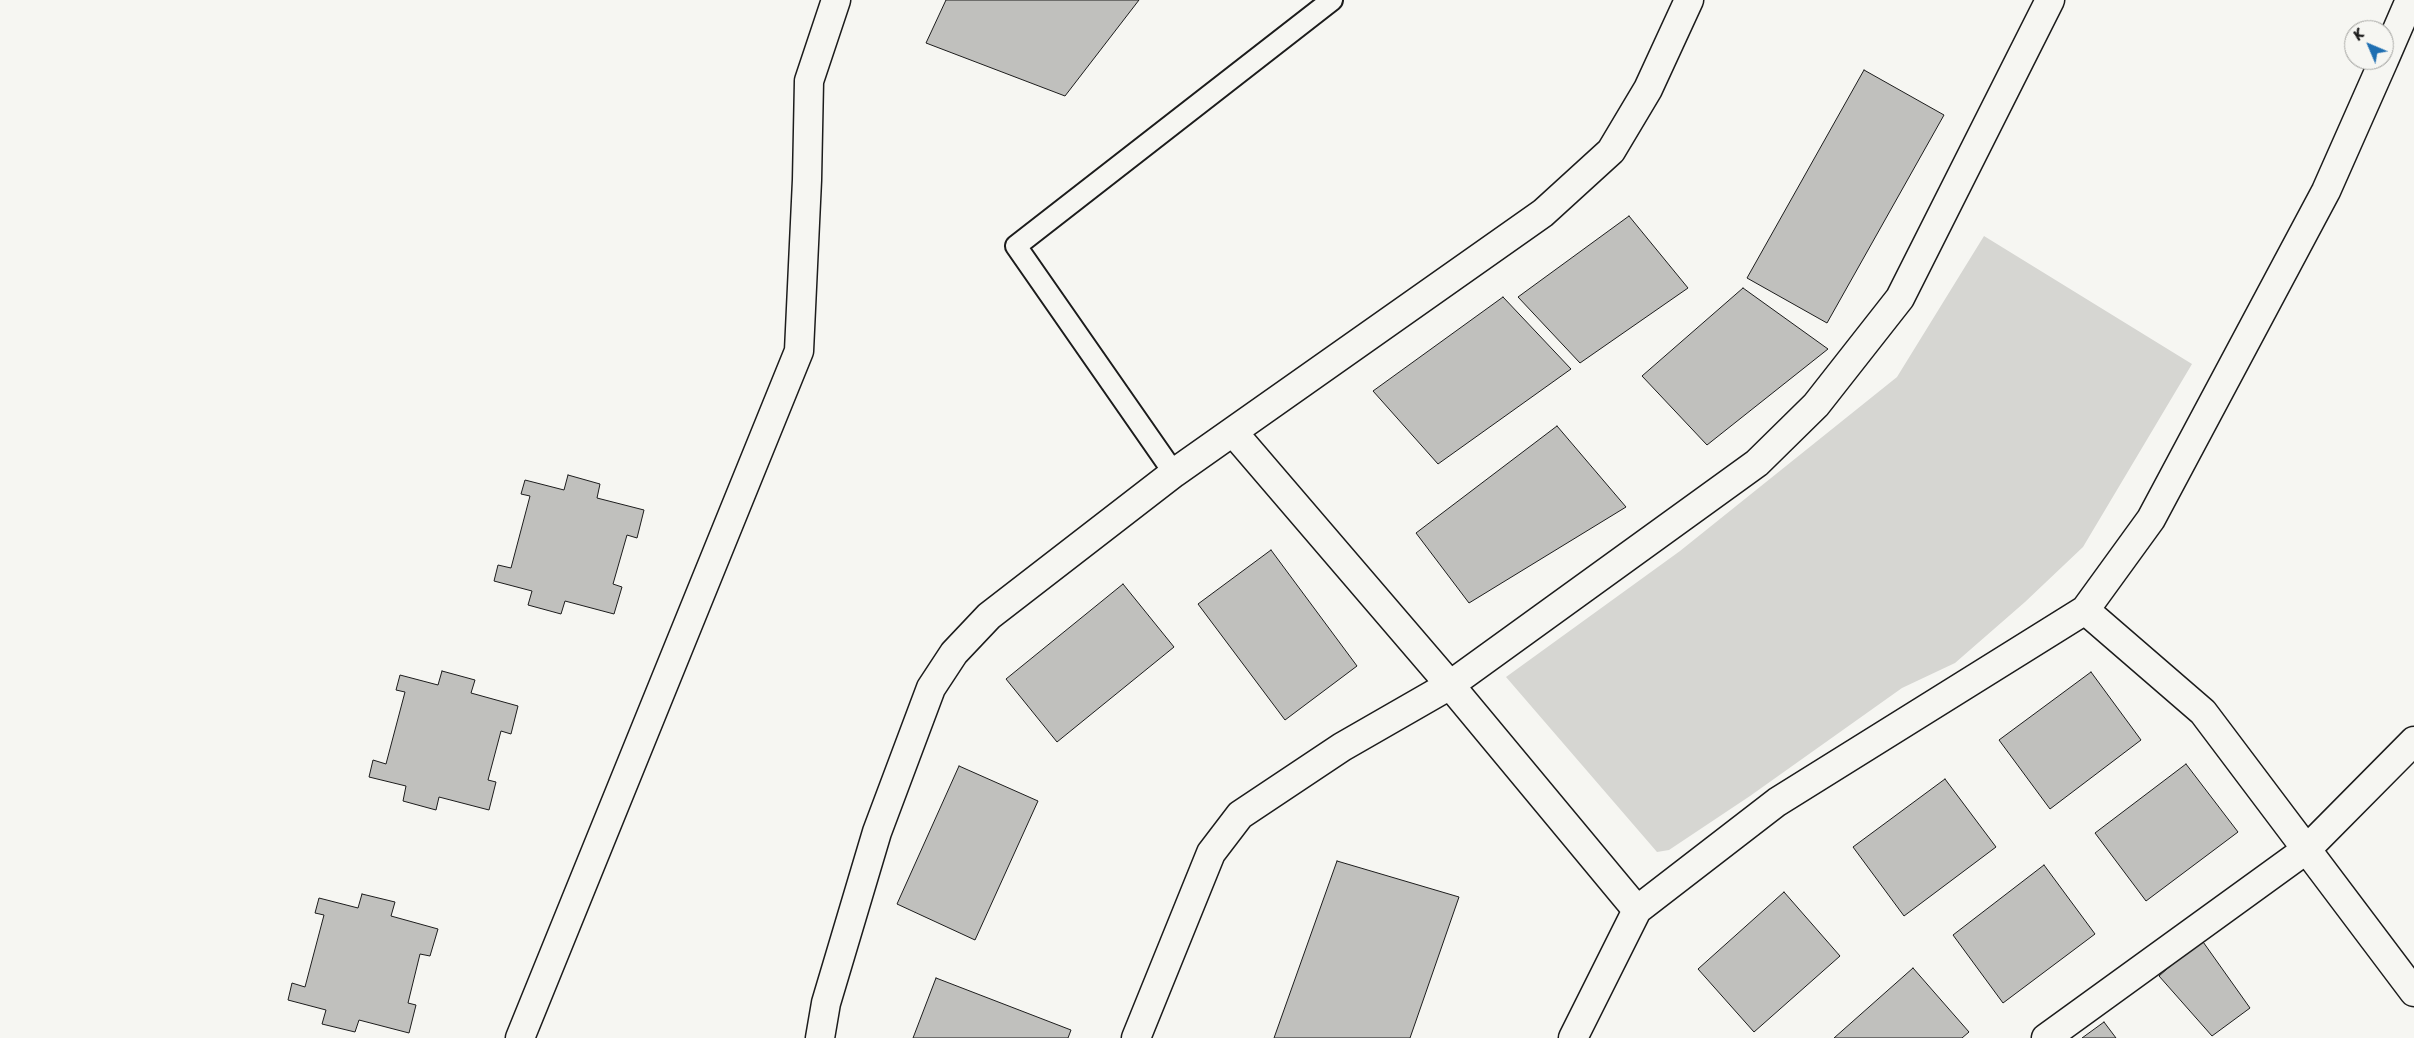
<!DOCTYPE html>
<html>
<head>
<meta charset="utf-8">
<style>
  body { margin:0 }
  #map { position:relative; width:2414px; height:1038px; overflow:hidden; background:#f6f6f2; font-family:Sriracha,sans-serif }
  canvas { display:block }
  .north { position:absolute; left:2344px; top:20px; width:50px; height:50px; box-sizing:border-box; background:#f6f6f2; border:1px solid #9f9f9c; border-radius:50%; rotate:315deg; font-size:14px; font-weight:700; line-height:20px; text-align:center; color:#1c1c1c }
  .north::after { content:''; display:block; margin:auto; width:18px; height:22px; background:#1f6fb2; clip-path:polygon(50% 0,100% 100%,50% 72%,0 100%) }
</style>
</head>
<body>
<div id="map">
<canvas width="2414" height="1038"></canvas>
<div class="north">K</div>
</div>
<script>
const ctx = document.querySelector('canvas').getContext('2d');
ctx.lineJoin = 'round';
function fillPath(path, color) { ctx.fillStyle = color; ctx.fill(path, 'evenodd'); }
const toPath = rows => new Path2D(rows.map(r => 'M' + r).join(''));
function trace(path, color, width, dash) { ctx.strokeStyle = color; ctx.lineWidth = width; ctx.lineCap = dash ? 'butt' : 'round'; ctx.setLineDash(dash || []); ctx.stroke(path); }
fillPath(toPath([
  [1984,236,2192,364,2083,547,2025,602,1955,663,1902,688,1750,796,1669,850,1657,852,1506,677,1680,551,1897,377]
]), '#d6d6d2');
const building = toPath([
  [946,0,1139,0,1065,96,926,43,946,0],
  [1864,70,1944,115,1827,323,1747,278,1864,70],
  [1629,216,1688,288,1580,363,1518,297,1629,216],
  [1743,288,1828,349,1707,445,1642,376,1743,288],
  [1503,297,1571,369,1438,464,1373,391,1503,297],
  [1557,426,1626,507,1469,603,1416,533,1557,426],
  [568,475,600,484,597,498,644,510,637,538,627,535,613,584,622,587,614,614,565,601,561,614,528,605,532,591,494,581,498,565,511,568,530,496,521,494,525,480,564,490,568,475],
  [1271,550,1357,666,1285,720,1198,604,1271,550],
  [1123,584,1174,647,1057,742,1006,679,1123,584],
  [442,671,475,680,471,693,518,706,511,734,501,731,488,780,496,782,489,810,439,797,436,810,403,801,406,786,369,777,373,760,386,764,405,692,396,690,400,675,438,685,442,671],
  [2091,672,2141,740,2050,809,1999,740,2091,672],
  [2186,764,2238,832,2146,901,2095,833,2186,764],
  [959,766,1038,801,975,940,897,904,959,766],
  [1945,779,1996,847,1904,916,1853,847,1945,779],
  [1337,861,1459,897,1410,1038,1274,1038,1337,861],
  [2044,865,2095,934,2003,1003,1953,935,2044,865],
  [1784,892,1840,956,1754,1032,1698,969,1784,892],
  [362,894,395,902,391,916,438,929,430,956,420,954,408,1003,416,1005,409,1033,359,1020,355,1032,322,1024,326,1010,288,1000,292,983,305,987,324,915,315,913,319,898,358,908,362,894],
  [2201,939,2250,1008,2212,1036,2159,976,2201,939],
  [1913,968,1969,1032,1962,1038,1834,1038,1913,968],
  [936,978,1071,1030,1068,1038,913,1038,936,978],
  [2104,1022,2116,1038,2082,1038,2104,1022]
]);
fillPath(building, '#c0c0bd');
trace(building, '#1c1c1c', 1);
const lane = toPath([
  [1174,473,1016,246,1332,0]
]);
const street = toPath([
  [2384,60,2410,0],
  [1233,432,1450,685,1637,910],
  [2085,610,2203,712,2414,992],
  [520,1038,799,351,807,180,809,81,836,0],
  [820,1038,826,1003,877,832,931,688,954,653,989,616,1174,473,1543,213,1611,151,1648,89,1689,0],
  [1136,1038,1211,853,1240,815,1342,747,1450,685,1757,463,1816,405,1900,298,2050,0],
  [1573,1038,1637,910,1777,802,2085,610,2151,519,2326,191,2384,60],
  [2046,1038,2307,849,2414,741]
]);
trace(lane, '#1c1c1c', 24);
trace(street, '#1c1c1c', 31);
trace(lane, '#f6f6f2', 20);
trace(street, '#f6f6f2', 28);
</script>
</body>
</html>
